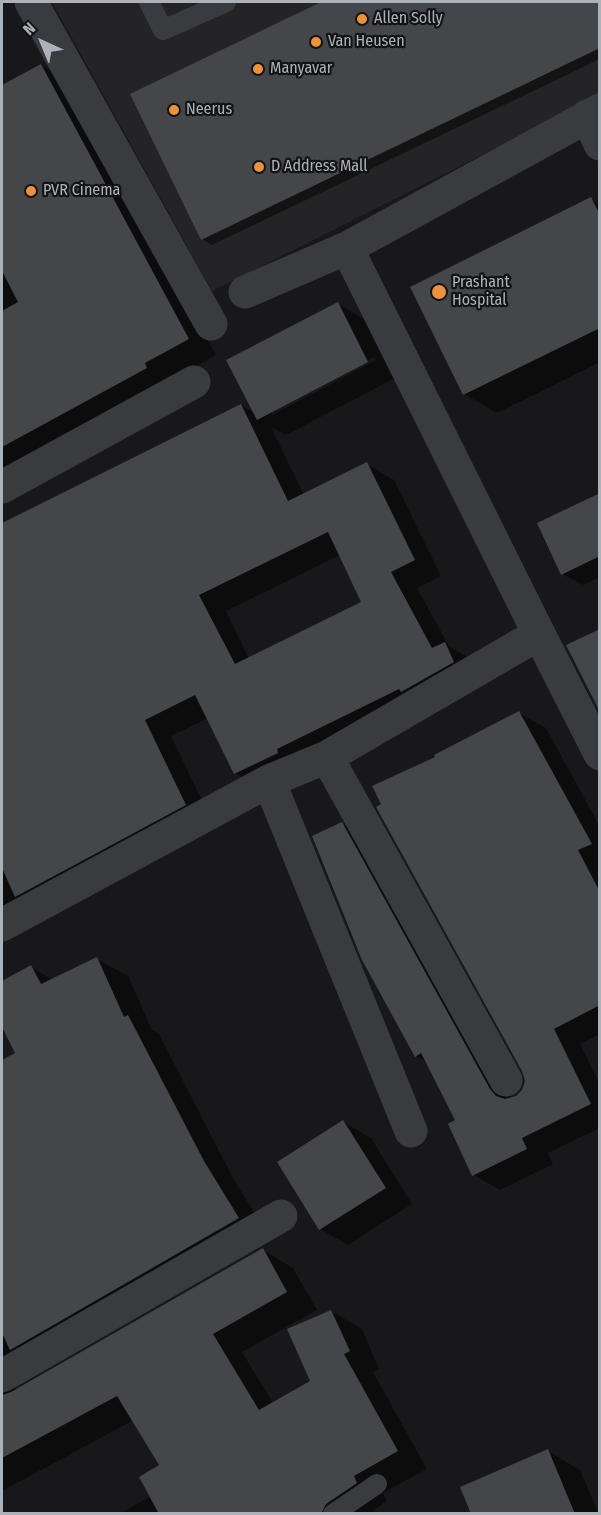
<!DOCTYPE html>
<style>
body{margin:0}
#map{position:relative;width:601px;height:1515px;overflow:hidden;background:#18181a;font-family:"Fira Sans Condensed",sans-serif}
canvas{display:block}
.frame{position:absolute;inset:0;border:3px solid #abb2b9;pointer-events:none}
.north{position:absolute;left:12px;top:12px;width:60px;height:60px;-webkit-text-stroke:4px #131315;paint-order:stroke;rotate:316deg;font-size:16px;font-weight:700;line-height:24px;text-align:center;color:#abb2b9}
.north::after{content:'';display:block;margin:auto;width:21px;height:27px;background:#abb2b9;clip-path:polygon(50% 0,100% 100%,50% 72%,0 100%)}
</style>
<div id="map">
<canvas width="601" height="1515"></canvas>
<div class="frame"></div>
<div class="north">N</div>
</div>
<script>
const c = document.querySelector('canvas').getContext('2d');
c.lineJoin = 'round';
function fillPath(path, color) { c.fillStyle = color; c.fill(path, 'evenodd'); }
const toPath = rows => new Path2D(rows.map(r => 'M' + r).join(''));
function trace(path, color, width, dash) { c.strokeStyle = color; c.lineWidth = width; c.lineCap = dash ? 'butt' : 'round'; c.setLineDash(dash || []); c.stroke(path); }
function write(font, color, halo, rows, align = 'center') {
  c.font = font + ' "Fira Sans Condensed",sans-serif'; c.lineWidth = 4.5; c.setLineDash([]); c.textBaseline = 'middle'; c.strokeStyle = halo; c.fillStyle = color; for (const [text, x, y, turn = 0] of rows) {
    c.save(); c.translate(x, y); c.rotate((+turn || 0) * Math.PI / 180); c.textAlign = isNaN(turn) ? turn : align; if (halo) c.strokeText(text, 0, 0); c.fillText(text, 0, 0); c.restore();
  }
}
const built = toPath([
 [52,2,599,2,599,96,212,291]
]);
const shadow = toPath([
 [324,2,600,2,600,59,212,245,202,239,132,94],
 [41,65,68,81,216,355,2,477,2,87],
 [591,199,600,204,600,362,497,413,464,394],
 [338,304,366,320,395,378,286,435,271,427,304,495,367,464,394,480,441,576,417,588,449,646,473,660,262,789,235,773,208,718,171,736,212,821,2,935,2,524,241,405,256,414],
 [374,357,376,360,272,415,272,411],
 [340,555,363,603,249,659,226,611],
 [600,493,600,577,583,585,562,574,539,524],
 [519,713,546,728,600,827,600,1034,580,1044,600,1085,600,1128,548,1153,553,1164,500,1190,474,1175,457,1121,427,1062,416,1056,342,824,368,839,512,1099,516,1097,523,1091,526,1081,437,757],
 [97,959,128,976,152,1030,159,1034,234,1180,269,1236,16,1385,14,1393,263,1250,293,1268,317,1310,242,1352,273,1403,312,1382,331,1311,362,1329,379,1369,373,1372,427,1469,383,1493,387,1501,374,1510,380,1514,119,1514,151,1496,161,1466,134,1420,2,1491,2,1062,17,1053,2,1024,2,983,31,967,53,980],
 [343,1122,371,1138,412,1204,348,1245,320,1229],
 [548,1451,580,1470,599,1514,473,1514]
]);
const building = toPath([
 [321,2,600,2,600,48,201,240,130,94],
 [41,64,189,339,145,363,147,368,2,447,2,311,18,302,2,271,2,85],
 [591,197,600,215,600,328,463,395,410,287],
 [338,302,368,362,257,420,226,360],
 [241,404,288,501,367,462,415,560,391,572,432,648,445,642,454,662,401,692,399,689,277,749,278,753,234,774,195,695,145,720,186,805,15,897,2,868,2,523],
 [328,532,361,602,235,664,199,595],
 [600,493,600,556,561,575,537,523],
 [600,629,600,712,566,645],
 [519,711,592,844,578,850,600,892,600,1005,554,1029,591,1104,522,1138,527,1149,472,1176,448,1124,455,1120,421,1053,415,1057,362,960,312,836,342,822,490,1089,496,1096,505,1099,516,1096,522,1090,525,1081,522,1071,376,807,381,804,372,786,435,757,434,755],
 [97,957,124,1017,128,1015,204,1161,239,1218,10,1350,2,1333,2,1060,15,1053,2,1027,2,981,31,965,41,984],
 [343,1120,386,1188,319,1230,277,1162],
 [263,1248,287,1292,213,1334,259,1410,310,1381,287,1329,331,1310,350,1351,344,1354,398,1451,354,1476,357,1483,326,1504,321,1514,159,1514,139,1477,159,1465,117,1396,2,1458,2,1395,11,1392],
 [548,1449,575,1514,471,1514,460,1487]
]);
const lane = toPath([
 [149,2,163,30,226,2],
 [333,1514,377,1484]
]);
const street = toPath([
 [31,2,211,324],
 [587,116,600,144],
 [347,248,539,634],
 [245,292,347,248,600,110],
 [2,487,194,382],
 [327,757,506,1080],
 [269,781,411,1131],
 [2,925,269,781,327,757,539,634,600,754],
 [2,1376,281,1216]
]);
const markers = [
 [362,19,6,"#ea9240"],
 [316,42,6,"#ea9240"],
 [258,69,6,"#ea9240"],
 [174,110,6,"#ea9240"],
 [259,167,6,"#ea9240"],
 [31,191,6,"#ea9240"],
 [439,292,8,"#ea9240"]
];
const poiNames = [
 ["Allen Solly",374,19],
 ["Van Heusen",328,42],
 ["Manyavar",270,69],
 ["Neerus",186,110],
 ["D Address Mall",271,167],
 ["PVR Cinema",43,191],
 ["Prashant",452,283],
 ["Hospital",452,301]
];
fillPath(built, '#242427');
fillPath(shadow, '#0007');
fillPath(building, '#45464a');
trace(lane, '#393b3f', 20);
trace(street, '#393b3f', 33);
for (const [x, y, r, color] of markers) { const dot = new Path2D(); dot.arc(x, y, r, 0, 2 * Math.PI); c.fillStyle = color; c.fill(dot); trace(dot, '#131315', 2); }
write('16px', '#abb2b9', '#131315', poiNames, 'left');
</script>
